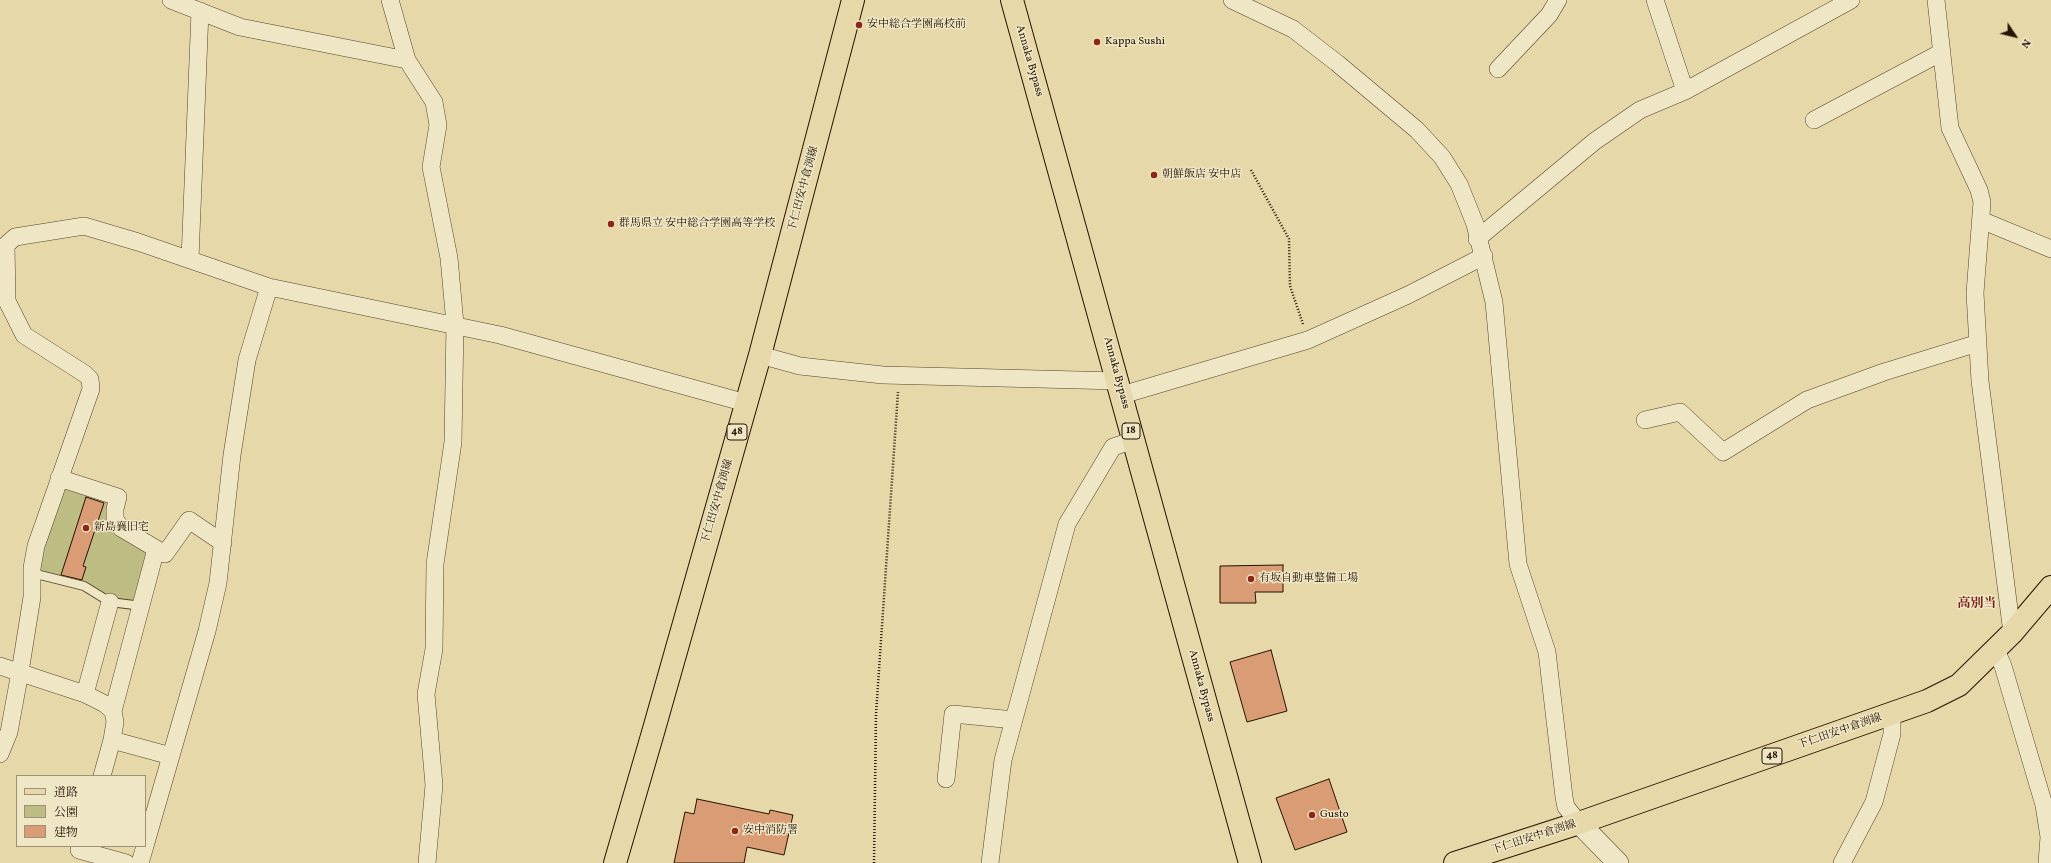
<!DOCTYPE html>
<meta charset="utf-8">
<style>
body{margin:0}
#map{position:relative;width:2051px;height:863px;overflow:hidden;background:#e6d8a8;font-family:Vollkorn,"Noto Serif JP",serif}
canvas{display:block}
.legend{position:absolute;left:16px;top:775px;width:130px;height:72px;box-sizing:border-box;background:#efe6c6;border:1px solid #9e9177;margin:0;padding:5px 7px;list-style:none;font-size:12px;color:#251200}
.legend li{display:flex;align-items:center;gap:8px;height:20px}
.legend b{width:20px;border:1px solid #9e9177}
.north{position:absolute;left:1995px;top:16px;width:40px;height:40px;-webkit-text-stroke:3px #efe6c6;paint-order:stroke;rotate:125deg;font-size:11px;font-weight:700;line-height:16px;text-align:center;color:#251200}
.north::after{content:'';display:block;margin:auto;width:14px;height:18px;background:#251200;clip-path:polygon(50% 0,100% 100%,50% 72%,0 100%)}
</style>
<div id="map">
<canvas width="2051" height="863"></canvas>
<ul class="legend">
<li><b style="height:5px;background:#e6d8a8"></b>道路</li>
<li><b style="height:11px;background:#bdbc83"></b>公園</li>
<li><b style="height:11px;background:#d99c75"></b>建物</li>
</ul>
<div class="north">N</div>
</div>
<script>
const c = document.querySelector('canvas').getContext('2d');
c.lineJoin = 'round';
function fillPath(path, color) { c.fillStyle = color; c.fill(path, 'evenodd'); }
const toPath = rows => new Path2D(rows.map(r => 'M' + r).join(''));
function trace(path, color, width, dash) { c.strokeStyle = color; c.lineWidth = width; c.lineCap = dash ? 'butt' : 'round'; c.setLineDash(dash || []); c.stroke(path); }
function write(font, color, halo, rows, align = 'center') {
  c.font = font + ' Vollkorn,"Noto Serif JP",serif'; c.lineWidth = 3; c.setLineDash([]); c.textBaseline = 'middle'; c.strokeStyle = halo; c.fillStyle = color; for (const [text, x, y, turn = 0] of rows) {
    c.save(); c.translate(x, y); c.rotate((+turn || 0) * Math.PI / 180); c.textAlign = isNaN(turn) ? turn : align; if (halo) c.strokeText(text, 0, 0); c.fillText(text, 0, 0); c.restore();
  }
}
const green = toPath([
 [62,485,110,499,150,552,137,603,107,598,38,572,40,562]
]);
const building = toPath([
 [86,497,104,503,83,566,86,567,82,580,61,575,86,497],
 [1283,565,1283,592,1255,592,1256,603,1220,603,1220,566,1283,565],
 [1271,650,1287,711,1247,722,1230,662,1271,650],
 [1329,779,1347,832,1295,850,1276,798,1329,779],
 [697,799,769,814,770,810,793,815,784,855,747,847,744,863,674,863,685,812,694,814,697,799]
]);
const path = toPath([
 [1251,170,1289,239,1290,286,1303,324],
 [874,863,876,714,898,392]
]);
const service = toPath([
 [32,573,84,586,110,602,142,606]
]);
const minor = toPath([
 [171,0,240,27,407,60],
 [390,0,407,60,434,102,438,125,431,167,449,258,455,324,453,442,435,564,434,649,426,694,434,785,427,863],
 [1232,0,1293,29,1337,63,1417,130,1442,157,1459,184,1475,224,1494,302,1518,564,1547,652,1564,797,1566,807,1579,823],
 [1655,0,1685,91],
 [1936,0,1950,128,1979,190,1982,202,1975,293,1980,381,2012,633],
 [1498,69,1549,15,1558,0],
 [1814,120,1942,52],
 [1981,220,2051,249],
 [1477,239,1595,141,1640,110,1685,91,1851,0],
 [190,259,200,11],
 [760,355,800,366,883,375,1118,381],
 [1122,395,1308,340,1408,295,1484,256],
 [1645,420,1680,412,1723,452,1807,400,1884,372,1978,343],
 [59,478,118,497,115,509,115,519,121,528,165,554,189,520,223,543],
 [1996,650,2003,666,2044,805,2049,837,2047,863],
 [0,666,85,694,105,704,113,711,115,722,112,740,102,776],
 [85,694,110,602],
 [113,711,156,549],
 [112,740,171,756],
 [0,754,9,732,20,672,32,597,32,568,36,546,91,389,90,379,85,374,24,335,7,301,6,245,15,237,84,226,138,242,269,287,500,335,746,403],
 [946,779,953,714,1014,720],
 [80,846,79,850,126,863],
 [145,846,207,631,218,583,232,455,247,360,269,287],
 [140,863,145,846],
 [990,863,1003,760,1067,524,1113,447,1134,440],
 [1842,863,1874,802,1892,734,1892,714]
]);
const tertiary = toPath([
 [1579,823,1618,863]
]);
const primary = toPath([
 [615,863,654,729,760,355,853,0],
 [1455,863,1579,823,1927,701,1959,685,2012,633,2051,587]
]);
const trunk = toPath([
 [1012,0,1250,863]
]);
const markers = [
 [859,25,4,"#8f2418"],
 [1097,42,4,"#8f2418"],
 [1154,175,4,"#8f2418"],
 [611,224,4,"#8f2418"],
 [86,528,4,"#8f2418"],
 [1251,579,4,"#8f2418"],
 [1312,815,4,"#8f2418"],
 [735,831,4,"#8f2418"]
];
const shields = [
 [1131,431,18],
 [737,432,20],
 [1772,756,20]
];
const shieldNames = [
 ["18",1131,431],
 ["48",737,432],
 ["48",1772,756]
];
const poiNames = [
 ["安中総合学園高校前",867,25],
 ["Kappa Sushi",1105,42],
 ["朝鮮飯店 安中店",1162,175],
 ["群馬県立 安中総合学園高等学校",619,224],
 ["新島襄旧宅",94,528],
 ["有坂自動車整備工場",1259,579],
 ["Gusto",1320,815],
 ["安中消防署",743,831]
];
const streetNames = [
 ["Annaka Bypass",1029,61,74],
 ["下仁田安中倉渕線",804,189,-75],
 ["Annaka Bypass",1116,373,75],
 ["下仁田安中倉渕線",718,502,-74],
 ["Annaka Bypass",1201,686,75],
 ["下仁田安中倉渕線",1840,732,-19],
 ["下仁田安中倉渕線",1534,838,-18]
];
const quarterNames = [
 ["高別当",1977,605]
];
fillPath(green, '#bdbc83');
fillPath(building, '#d99c75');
trace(building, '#251200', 1);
trace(service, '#55442a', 10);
trace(minor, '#55442a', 18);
trace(tertiary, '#55442a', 22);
trace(primary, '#251200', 24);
trace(trunk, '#251200', 24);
trace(path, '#251200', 2.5, [1, 2]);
trace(service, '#efe6c6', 8);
trace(minor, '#efe6c6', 17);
trace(tertiary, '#efe6c6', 21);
trace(primary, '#e6d8a8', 22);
trace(trunk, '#e6d8a8', 22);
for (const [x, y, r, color] of markers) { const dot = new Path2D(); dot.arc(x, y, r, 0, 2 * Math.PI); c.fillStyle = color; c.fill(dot); trace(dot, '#efe6c6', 1.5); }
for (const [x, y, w] of shields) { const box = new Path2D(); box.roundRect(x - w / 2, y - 8, w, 16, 3); c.fillStyle = '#efe6c6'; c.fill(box); trace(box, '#251200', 1); }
write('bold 10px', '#251200', null, shieldNames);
write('11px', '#251200', '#efe6c6', poiNames, 'left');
write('11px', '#251200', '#efe6c6', streetNames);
write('bold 13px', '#7a1f14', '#efe6c6', quarterNames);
</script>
